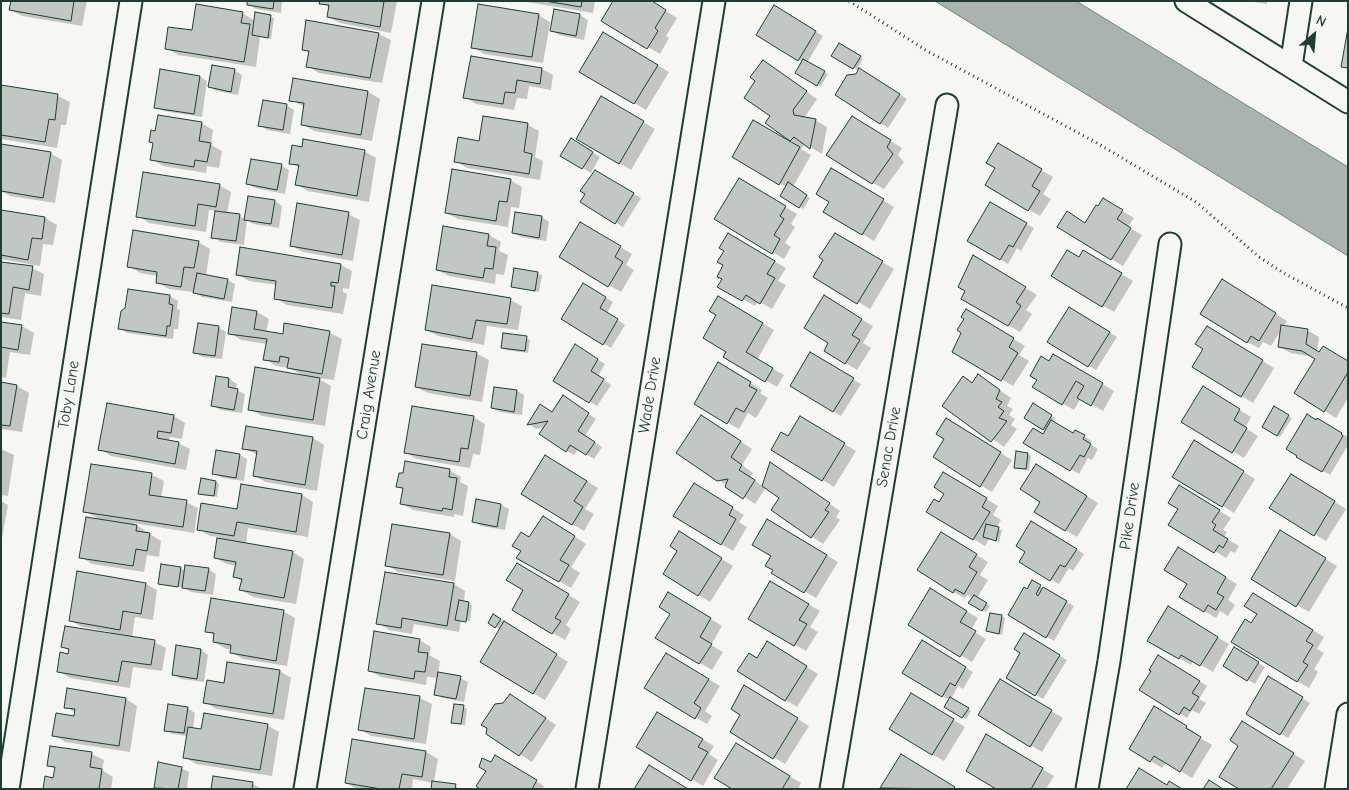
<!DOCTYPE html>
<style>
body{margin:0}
#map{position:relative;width:1349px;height:790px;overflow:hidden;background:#f6f6f2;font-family:"Comic Neue",sans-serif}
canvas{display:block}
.frame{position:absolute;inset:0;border:2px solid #1f3d34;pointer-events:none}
.north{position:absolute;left:1289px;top:10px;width:50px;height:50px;-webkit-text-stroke:4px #f6f6f2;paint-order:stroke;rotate:27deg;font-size:14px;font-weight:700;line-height:20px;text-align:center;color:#1f3d34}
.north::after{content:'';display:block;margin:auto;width:18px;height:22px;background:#1f3d34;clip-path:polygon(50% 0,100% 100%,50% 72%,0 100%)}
</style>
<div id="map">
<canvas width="1349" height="790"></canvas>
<div class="frame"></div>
<div class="north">N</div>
</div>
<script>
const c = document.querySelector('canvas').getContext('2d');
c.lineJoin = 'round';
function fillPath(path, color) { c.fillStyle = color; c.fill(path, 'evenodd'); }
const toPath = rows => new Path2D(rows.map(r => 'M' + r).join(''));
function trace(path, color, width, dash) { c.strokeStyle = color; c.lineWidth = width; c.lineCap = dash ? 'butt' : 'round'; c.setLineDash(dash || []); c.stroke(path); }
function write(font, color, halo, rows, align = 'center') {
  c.font = font + ' "Comic Neue",sans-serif'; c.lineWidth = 5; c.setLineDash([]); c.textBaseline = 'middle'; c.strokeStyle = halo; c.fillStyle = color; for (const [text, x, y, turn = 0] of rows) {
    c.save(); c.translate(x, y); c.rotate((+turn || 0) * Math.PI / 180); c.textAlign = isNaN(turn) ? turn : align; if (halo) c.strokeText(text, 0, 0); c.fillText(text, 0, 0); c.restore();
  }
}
const water = toPath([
 [935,1,1076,1,1348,167,1348,256,935,1]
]);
const shadow = toPath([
 [12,1,87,1,82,26,22,16,10,10],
 [249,1,282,1,281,13,256,9,248,4],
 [321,1,397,1,391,33,340,23,328,17,330,8,321,3],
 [521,1,595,1,593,13],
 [650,1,677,18,666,36,669,38,660,54,603,21],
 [1248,1,1267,1,1267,4],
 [774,7,823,36,807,63,828,74,821,86,797,73,803,62,757,35],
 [555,11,580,15,588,20,584,40,559,35,549,29,543,63,484,54,473,47,538,15,550,22,549,29,551,29],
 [242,13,255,21,257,13,274,18,271,39,260,37,256,67,178,55,166,48,193,32],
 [307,22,379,34,391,40,382,83,319,73,308,66,310,53,303,49],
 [603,33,669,72,646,110,581,71],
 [839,45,863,59,858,68,907,99,888,128,836,95,859,71,833,55],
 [763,61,817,99,804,118,815,120,827,127,822,154,805,144,801,149,811,155,793,187,810,198,803,209,781,195,786,187,733,157,793,142,766,123,771,116,757,81],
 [542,69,553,75,551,90,529,86,527,99,517,98,514,110,476,104,465,97],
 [234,70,242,75,238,95,217,91,209,87],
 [200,77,207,81,202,117,163,111,156,107],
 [294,79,368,92,380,99,372,141,314,131,302,124,305,107,291,100],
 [1,87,58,96,70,102,66,125,61,125,57,148,1,139],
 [602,98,655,129,631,170,577,138],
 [286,105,294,110,290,134,267,130,260,125],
 [852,117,902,148,898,155,904,162,884,189,873,183],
 [201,123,213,130,211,145,222,151,219,168,207,166,206,173,163,166,152,159,154,144,150,142,156,132],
 [528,125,539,131,535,157,543,161,540,180,467,168,456,161,480,142],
 [571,139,600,157,591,173,561,155],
 [1,145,50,153,62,160,55,203,10,196,1,191],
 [998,145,1053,177,1043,194,1051,199,1040,216,986,185,996,168],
 [364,151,376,158,369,202,308,191,297,185,299,168,291,163],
 [282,166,289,170,285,194,255,188,248,184],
 [832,170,894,207,874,241,824,211,830,201],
 [596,171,641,198,623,227,582,201,586,194],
 [510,180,522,187,519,208,511,207,508,227,458,219,446,213],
 [739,180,797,214,791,224,795,227,785,243,791,247,784,259,716,219],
 [219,185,231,192,227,214,240,216,245,219,275,201,282,206,279,228,253,224,247,220,244,245,221,242,213,237,216,211,209,210,206,232,149,223,138,216],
 [1103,199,1134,218,1128,227,1142,235,1123,266,1059,226,1086,224],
 [990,204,1034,228,1021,251,1017,248,1008,264,969,241],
 [1,211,45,218,57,225,53,245,43,244,40,266,1,259],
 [348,214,360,220,353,261,303,252,292,246],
 [542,217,549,222,546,241,521,237,513,233],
 [581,223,632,254,626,265,634,270,621,292,561,257],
 [444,228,489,235,501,242,499,251,508,255,504,275,496,274,495,284,449,276,437,270],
 [835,234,894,269,870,309,815,276,825,259],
 [728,235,786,268,778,281,786,285,772,309,758,301,755,306,719,286,723,279],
 [198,242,210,249,206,276,227,280,235,284,232,302,202,297,193,292,169,289,157,282,158,276,140,273,129,266],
 [1084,252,1133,281,1114,312,1053,276,1080,258],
 [973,257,1037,295,1026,310,1032,314,1020,332,963,299,967,291],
 [1,263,32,268,44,274,41,296,25,293,21,320,1,317],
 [341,265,352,271,349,289,343,288,343,292,347,294,343,314,287,305,275,298,277,285,249,281,237,274],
 [515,269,542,275,539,292,512,287],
 [583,284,613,302,607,313,625,325,611,348,562,319],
 [1234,288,1287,321,1283,327,1307,330,1319,337,1317,352,1348,362,1348,398,1336,418,1296,393,1317,359,1313,357,1291,353,1279,347,1282,329,1271,346,1263,342,1259,348,1247,342],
 [129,290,170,296,178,301,177,309,180,310,178,329,174,329,173,339,127,333,120,328,126,308],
 [824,297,873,326,863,343,871,348,857,370,825,351,830,342],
 [718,298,774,330,757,360,784,375,777,387,724,356,728,351,718,314],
 [510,300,522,306,518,330,487,326,484,345,438,336,426,330],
 [233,308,257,312,269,319,266,332,284,336,285,325,330,333,342,339,334,380,317,378,331,386,325,426,262,416,250,409,304,376,289,368,276,366,265,359,267,344,241,340,230,333],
 [1070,308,1117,337,1096,370,1049,342],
 [966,311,1025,346,1019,355,1029,361,1013,386,954,351,962,332],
 [1,323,22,326,34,333,30,355,10,352,6,378,1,377],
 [219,328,226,332,222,359,202,357,194,352],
 [1219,334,1274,368,1253,403,1193,367,1205,349],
 [526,338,530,340,528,353,506,350,503,348],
 [423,345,477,354,489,360,482,402,428,393,416,387],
 [576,346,605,364,598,376,611,385,597,406,555,380],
 [810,354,861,384,841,416,791,386],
 [1054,355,1114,391,1103,411,1081,398,1074,410,1034,387],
 [719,364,762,390,760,393,768,398,756,418,748,413,739,429,695,404],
 [979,376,1011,398,1007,406,1013,409,1009,415,1015,419,1011,425,1017,429,1004,447,944,405,973,384],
 [217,377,229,379,237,384,236,390,245,394,242,413,220,410,212,405],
 [1,384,17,386,29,393,22,432,1,429],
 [517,391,524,395,522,415,500,412,492,408],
 [1215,395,1251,417,1245,428,1258,436,1244,458,1232,451],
 [571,402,596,419,585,436,602,447,594,459,578,449,574,455,567,451,545,427,536,429,529,424,552,413],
 [1034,404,1055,418,1052,422,1074,435,1083,436,1092,441,1090,444,1098,449,1092,460,1088,458,1079,474,1025,442,1044,436,1047,431,1025,418],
 [1275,408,1292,418,1280,437,1264,427],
 [174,416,185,423,182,439,170,437,169,441,178,443,190,449,186,470,111,456,100,449],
 [473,417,485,424,480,455,473,454,470,468,417,459,405,452],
 [800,417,856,451,834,487,823,480,788,438],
 [1318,420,1348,437,1348,445,1330,475,1298,457],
 [713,423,752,449,742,465,753,473,750,478,763,486,771,463,840,511,836,517,840,520,823,544,772,510,781,498,766,487,755,504,719,480],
 [958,426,1012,460,992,492,980,485],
 [313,438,324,445,317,491,266,482,254,476,258,455,243,448],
 [1,449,14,455,8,496,1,495],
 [1206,449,1255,479,1234,513,1174,476],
 [1028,454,1031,456,1029,471,1015,467],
 [240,455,247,459,244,481,222,478,214,473],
 [557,463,598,488,585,509,594,514,584,531,572,524],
 [92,465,152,475,164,481,161,498,186,502,198,508,194,533,133,523,161,541,159,557,147,555,144,572,92,564,81,557,101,520,84,511],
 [449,470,461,477,460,482,468,486,463,516,454,514,454,517,413,510,401,503,404,490,398,486],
 [1048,472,1098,503,1077,537,1065,530,1042,502],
 [943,473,998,506,993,515,1001,520,996,528,1002,530,999,542,989,539,985,546,928,512,940,504,946,493],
 [216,482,219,484,217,497,200,493],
 [1303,482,1346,509,1326,541,1271,508],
 [1180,487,1231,518,1223,530,1227,532,1224,537,1239,546,1235,553,1231,551,1226,558,1170,524,1179,508],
 [706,491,744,515,739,522,747,527,733,551,721,544],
 [302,495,313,502,308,537,248,528,246,544,293,552,304,559,296,604,253,597,241,590,242,581,234,576,236,566,227,564,215,558,219,537,210,536,198,529,238,511],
 [477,500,501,505,509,509,505,530,481,526,473,521],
 [1,501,8,505,1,544],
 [768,521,838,562,816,598,773,573,775,570],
 [1031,523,1084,554,1073,571,1069,568,1059,584,1020,562,1026,551],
 [555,524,586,544,571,567,580,573,571,588,518,557,530,539],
 [1281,532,1337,566,1309,612,1253,579],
 [450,534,461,541,455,581,398,572,387,565],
 [691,540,733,566,710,602,664,574],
 [952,540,988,562,980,575,988,580,977,598,990,606,986,612,970,603,973,598,967,595,965,598,953,592],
 [1178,549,1237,584,1228,600,1235,605,1228,616,1220,611,1216,618,1181,597,1189,584],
 [517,564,580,602,566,625,571,629,565,640,513,609,525,590],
 [181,568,185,571,208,569,216,574,213,595,191,592,182,587,162,585,159,583],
 [1032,582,1074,606,1054,641,1009,615],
 [770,583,820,611,810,627,818,632,806,651,750,619],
 [146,584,157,590,153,620,135,617,132,638,154,642,166,648,162,671,133,667,130,688,70,678,58,671,69,655,69,651,63,647,110,634,111,632,82,627,70,620],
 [454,584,465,591,464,602,472,605,470,621,461,620,459,632,414,624,412,634,389,630,378,623],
 [930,590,978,618,971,630,986,639,972,662,910,625],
 [680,600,722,626,711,645,723,652,712,670,657,638],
 [1265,601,1324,637,1317,649,1324,653,1314,669,1318,672,1309,688,1297,681,1252,624],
 [1168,608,1229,644,1213,672,1193,660,1191,665,1149,640],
 [283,611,295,618,287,666,243,659,231,652,232,649,226,649,214,642,215,636,207,631],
 [494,615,568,662,545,700,533,693,501,630,489,622],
 [1002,616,1005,618,1002,635,988,631],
 [1024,635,1067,660,1043,699,1007,677,1022,653],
 [419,640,431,647,429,655,440,661,438,674,460,678,468,682,464,702,443,698,435,694,438,678,427,677,426,685,381,677,369,671],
 [922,642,973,672,963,689,958,686,951,699,971,711,966,719,946,706,949,700,904,673],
 [1235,649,1265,667,1255,684,1224,666],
 [201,650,208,655,204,682,181,679,173,674],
 [779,650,818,674,797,707,739,671,758,659],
 [666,654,720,686,705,711,712,716,707,724,646,688],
 [1159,657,1207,686,1199,699,1206,703,1199,714,1192,710,1187,718,1141,690,1153,671],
 [280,671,291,678,284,720,216,709,205,702,225,684],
 [1269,678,1310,703,1288,738,1248,713],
 [1000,681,1063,718,1042,752,980,715],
 [366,689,420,698,432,704,426,744,371,736,360,729],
 [756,693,809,726,785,764,773,757],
 [126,699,137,706,130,752,65,742,54,735,75,717,76,713,66,707],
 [923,701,965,727,944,761,932,754],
 [522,702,556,725,532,762,487,733,504,704],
 [463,707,467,709,465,725,456,724,453,722],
 [187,708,195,713,193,729,202,730,267,725,279,732,272,776,196,764,184,757,187,736,173,734,165,730],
 [658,713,714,746,709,754,718,760,703,786,637,747],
 [1166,715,1198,734,1197,736,1212,745,1192,778,1166,762,1162,768,1130,748],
 [1254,730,1305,761,1287,789,1241,789],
 [987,736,1054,776,1046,789,998,789],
 [353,740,426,752,438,759,434,782,455,786,461,789,432,789,433,783,413,779,412,789,357,789,346,783],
 [736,744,801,783,798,789,734,789],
 [52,747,92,754,104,760,102,770,113,777,111,789,45,789,54,779,55,769,49,765],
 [901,756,956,789,884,789,882,787],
 [496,757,544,786,542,789,482,789,492,763],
 [181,768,189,772,187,789,155,788],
 [214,777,253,784,262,789,212,789]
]);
const building = toPath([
 [11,1,74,1,71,21,9,10,11,1],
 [247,1,274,1,273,9,247,5,247,1],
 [320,1,384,1,380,27,327,17,329,5,319,4,320,1],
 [545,1,582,1,581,7,545,1],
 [613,1,652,1,666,10,655,28,658,31,647,49,601,21,613,1],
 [196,4,243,12,241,23,250,24,244,62,165,49,168,27,192,30,196,4],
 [478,4,539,14,532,57,471,48,478,4],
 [774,5,816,31,798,61,756,35,774,5],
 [554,9,580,14,576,36,550,31,554,9],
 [255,12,271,15,268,38,252,35,255,12],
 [306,20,379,33,370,78,306,67,309,51,302,50,306,20],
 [1348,28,1348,68,1341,67,1348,28],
 [603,32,658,65,634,104,579,72,603,32],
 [839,43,861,56,853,69,831,56,839,43],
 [471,56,542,68,540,84,517,80,515,93,505,92,503,104,463,98,471,56],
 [803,59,825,71,817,86,795,73,803,59],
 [763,60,807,91,793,110,794,115,816,119,810,149,794,137,790,141,765,123,770,116,744,98,755,81,750,77,763,60],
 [212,65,235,69,231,92,208,87,212,65],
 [859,68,900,94,880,124,835,95,847,75,856,74,859,68],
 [160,69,200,76,194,114,154,108,160,69],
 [293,78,368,91,361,135,301,125,304,103,289,101,293,78],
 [1,85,58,94,55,120,49,119,45,142,1,135,1,85],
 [601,96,644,121,619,164,576,139,601,96],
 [263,100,287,104,283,130,258,126,263,100],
 [158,115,202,122,199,141,211,143,207,162,195,160,194,167,150,160,153,143,149,142,151,130,155,131,158,115],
 [483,116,528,123,524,152,532,154,529,174,454,162,458,137,479,141,483,116],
 [852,116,891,140,887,147,893,154,872,184,826,155,852,116],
 [753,120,800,147,779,185,732,157,753,120],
 [571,138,593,152,582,169,560,156,571,138],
 [303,139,365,150,357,196,295,185,299,165,289,164,292,145,302,147,303,139],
 [998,143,1042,169,1032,186,1040,191,1028,211,985,185,995,168,986,163,998,143],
 [1,144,51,152,43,198,1,191,1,144],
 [251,159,282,164,277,190,246,184,251,159],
 [831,168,884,199,862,235,823,212,829,202,816,194,831,168],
 [452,169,511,179,507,202,499,201,496,221,445,213,452,169],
 [595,170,634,193,615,224,580,202,585,194,580,191,595,170],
 [143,172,220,184,216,207,198,204,195,226,136,217,143,172],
 [739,178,786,206,780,216,784,219,774,235,780,239,772,254,714,219,739,178],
 [788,182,807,195,799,208,780,196,788,182],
 [248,196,275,200,271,224,244,220,248,196],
 [1103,198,1123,210,1117,219,1131,228,1111,260,1057,227,1067,211,1085,223,1096,205,1098,206,1103,198],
 [990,202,1027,223,1013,247,1009,245,1000,260,967,241,990,202],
 [297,203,349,212,342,255,290,246,297,203],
 [1,210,45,217,42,239,32,238,28,260,1,255,1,210],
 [215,211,240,214,236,241,211,238,215,211],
 [515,212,542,216,539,238,512,233,515,212],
 [580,222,621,246,615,257,623,262,608,287,559,257,580,222],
 [443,226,489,234,487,246,496,247,493,269,485,268,483,278,436,270,443,226],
 [133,230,199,241,194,268,184,267,181,287,156,283,157,272,127,267,133,230],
 [728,233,775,261,767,274,775,278,760,304,746,295,742,301,717,287,722,279,717,277,723,265,717,262,724,251,719,248,728,233],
 [835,233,883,261,857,304,813,277,823,260,819,257,835,233],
 [240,247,341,264,338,283,331,282,331,286,335,286,332,308,274,299,276,281,236,275,240,247],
 [1067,250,1079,257,1083,250,1122,273,1102,307,1051,276,1067,250],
 [973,255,1026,287,1016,302,1021,306,1008,326,961,299,965,291,958,287,973,255],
 [1,262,33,266,29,290,13,287,9,314,1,313,1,262],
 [514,268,538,272,535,291,511,287,514,268],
 [197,273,228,279,224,299,193,293,197,273],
 [1222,279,1276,313,1259,341,1251,336,1247,343,1200,314,1222,279],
 [583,283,606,297,600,308,618,319,603,345,561,319,583,283],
 [432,285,511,298,507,324,476,320,472,339,425,330,432,285],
 [128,289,170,295,169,304,173,305,170,326,167,326,166,336,118,329,121,311,125,308,128,289],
 [824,295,862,319,852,335,860,340,845,364,824,351,828,343,804,328,824,295],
 [718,296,763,323,746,352,773,368,765,382,723,357,726,352,703,338,716,315,709,311,718,296],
 [232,307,257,311,254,329,283,334,284,323,330,331,322,374,287,368,289,358,280,356,279,362,263,360,267,339,228,334,232,307],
 [1069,307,1110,332,1088,367,1047,342,1069,307],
 [966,309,1014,338,1009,347,1018,353,1001,381,952,352,961,333,957,330,964,319,961,317,966,309],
 [1,322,22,325,18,350,1,347,1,322],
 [198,323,219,326,215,356,193,353,198,323],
 [1281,325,1308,329,1306,344,1319,352,1323,346,1348,361,1348,372,1324,412,1294,393,1315,359,1302,351,1278,347,1281,325],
 [1207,326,1263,360,1241,397,1192,367,1203,349,1195,344,1207,326],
 [503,333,527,336,525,351,501,348,503,333],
 [422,344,477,352,470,396,415,387,422,344],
 [575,344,598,359,591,371,604,379,589,403,553,381,575,344],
 [810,352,854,378,833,412,790,386,810,352],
 [1053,354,1103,383,1091,406,1077,398,1084,386,1076,381,1062,405,1032,387,1037,380,1030,376,1041,356,1049,361,1053,354],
 [718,362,751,382,749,386,757,390,744,412,736,408,727,424,694,404,718,362],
 [255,367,320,378,313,420,248,410,255,367],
 [978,374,1000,390,996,399,1002,402,998,407,1004,411,999,418,1007,421,991,442,942,406,963,376,972,383,978,374],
 [216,376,229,378,228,387,238,389,234,410,211,406,216,376],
 [1,382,17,385,10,426,1,425,1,382],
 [1203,386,1240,409,1234,420,1247,428,1232,453,1181,422,1203,386],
 [494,387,517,390,514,412,491,408,494,387],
 [563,395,589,413,578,431,595,442,586,455,570,445,566,452,539,434,548,421,527,425,540,404,552,412,563,395],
 [107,403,174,415,171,433,158,431,157,438,179,442,175,464,98,450,107,403],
 [1033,403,1052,415,1043,430,1024,418,1033,403],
 [412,406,474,416,468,449,461,448,459,462,404,453,412,406],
 [1274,406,1289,415,1277,436,1262,427,1274,406],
 [1307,414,1316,420,1317,418,1342,433,1341,434,1343,436,1322,472,1296,457,1297,456,1286,449,1307,414],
 [701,415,741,441,731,457,742,465,739,470,755,480,743,499,725,487,728,479,717,481,676,453,701,415],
 [800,416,845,443,822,481,771,450,781,432,788,436,800,416],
 [946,418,1001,452,980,487,933,457,944,439,936,434,946,418],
 [1051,420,1073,433,1075,430,1085,435,1083,439,1091,444,1084,457,1080,455,1070,471,1023,443,1033,428,1043,434,1051,420],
 [246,426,313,437,305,485,253,476,257,451,242,449,246,426],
 [1194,440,1244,471,1222,507,1172,477,1194,440],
 [216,450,240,454,236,478,212,474,216,450],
 [1016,451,1028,453,1026,469,1014,468,1016,451],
 [545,455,587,481,574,501,583,507,572,525,521,494,545,455],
 [405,461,450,469,449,477,457,478,452,510,443,508,442,511,400,504,403,488,396,487,399,473,403,473,405,461],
 [770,462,830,503,825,510,829,512,811,538,771,510,779,498,762,486,770,462],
 [91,464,152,473,149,495,187,500,183,527,83,512,91,464],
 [1036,464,1087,496,1065,531,1034,512,1040,502,1020,489,1036,464],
 [943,472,987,498,982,507,990,512,973,540,926,512,934,499,939,502,944,494,934,487,943,472],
 [1291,474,1335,501,1314,536,1269,508,1291,474],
 [201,478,216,481,214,496,198,494,201,478],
 [694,483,733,507,729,515,736,519,721,545,673,516,694,483],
 [241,484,302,494,296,532,237,522,234,536,197,530,201,503,237,509,241,484],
 [1179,485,1220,510,1212,522,1216,525,1213,530,1228,539,1223,548,1219,545,1214,553,1168,525,1178,509,1168,503,1179,485],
 [476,499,501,504,497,527,472,522,476,499],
 [543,516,575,536,560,560,569,565,559,582,516,558,521,551,512,546,521,532,529,537,543,516],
 [86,517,137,525,136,531,150,533,147,551,136,549,133,566,79,558,86,517],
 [767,519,827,555,804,593,771,573,773,570,765,566,771,556,752,545,767,519],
 [1031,521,1077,549,1065,567,1060,565,1050,581,1019,562,1025,552,1016,546,1031,521],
 [392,524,450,533,443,575,385,566,392,524],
 [986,524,999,527,996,541,983,537,986,524],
 [1280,530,1326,558,1296,607,1251,579,1280,530],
 [679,531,722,558,698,596,663,574,677,551,670,546,679,531],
 [941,532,977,554,969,567,977,572,964,594,955,589,953,593,917,570,941,532],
 [217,538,293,551,284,598,239,590,242,579,233,577,236,562,214,558,217,538],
 [1178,547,1226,577,1217,593,1224,597,1216,610,1208,605,1204,612,1179,597,1187,584,1164,570,1178,547],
 [517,563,569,594,555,618,561,621,552,634,512,610,523,590,506,580,517,563],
 [161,564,181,567,178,587,158,584,161,564],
 [185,565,209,568,205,591,182,588,185,565],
 [77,571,146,583,141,614,123,611,120,630,69,621,77,571],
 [385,572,454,583,447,626,402,618,401,628,376,624,385,572],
 [1032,580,1041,585,1036,594,1038,596,1043,587,1067,601,1046,638,1008,615,1024,587,1027,589,1032,580],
 [770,581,809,604,799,620,807,624,794,646,748,619,770,581],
 [930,588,967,611,960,622,976,631,960,657,908,625,930,588],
 [668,592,711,618,700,637,712,644,699,664,655,638,670,614,659,607,668,592],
 [1253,593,1313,630,1306,641,1313,645,1303,662,1308,665,1297,682,1231,642,1245,619,1251,623,1257,614,1244,606,1253,593],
 [974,595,987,603,982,611,968,603,974,595],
 [211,598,284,610,276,661,230,653,231,645,213,642,214,633,205,632,211,598],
 [459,600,469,602,466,622,455,620,459,600],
 [1168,606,1218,637,1200,666,1181,655,1179,659,1147,641,1168,606],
 [990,613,1002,615,999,634,986,631,990,613],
 [493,614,501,619,495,628,488,623,493,614],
 [504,621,557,654,533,694,480,662,504,621],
 [65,626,155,640,151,665,122,661,118,682,57,672,60,652,68,654,69,649,61,647,65,626],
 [374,631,420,639,418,652,428,653,425,672,415,671,414,679,368,671,374,631],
 [1024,633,1060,655,1035,696,1006,678,1020,653,1014,649,1024,633],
 [922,640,966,667,955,686,950,683,942,697,902,673,922,640],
 [767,641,807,666,785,701,737,671,749,653,757,658,767,641],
 [176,645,201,649,197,679,172,675,176,645],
 [1234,647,1259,662,1247,681,1223,666,1234,647],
 [666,653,709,679,694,703,701,708,695,719,644,688,666,653],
 [1158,655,1200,681,1192,693,1199,697,1190,711,1184,707,1179,715,1139,690,1151,671,1149,670,1158,655],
 [227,662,280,670,273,714,203,703,207,680,224,683,227,662],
 [438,672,461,676,456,699,434,695,438,672],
 [1268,676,1303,697,1280,735,1246,714,1268,676],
 [1000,679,1052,710,1030,747,978,715,1000,679],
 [744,685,798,718,773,759,730,732,740,715,731,709,744,685],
 [67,688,126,698,119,746,52,736,56,713,74,716,75,709,64,708,67,688],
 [365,688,420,696,414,739,358,730,365,688],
 [911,693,954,719,932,755,889,729,911,693],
 [510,694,546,718,519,756,486,734,487,728,481,725,495,704,503,703,510,694],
 [950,697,969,708,962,718,944,707,950,697],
 [168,704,188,707,184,733,164,731,168,704],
 [454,704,464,705,461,724,451,723,454,704],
 [1154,706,1187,726,1186,728,1201,737,1180,772,1154,756,1150,762,1129,749,1154,706],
 [657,712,703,739,698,747,708,752,691,781,636,747,657,712],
 [204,713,268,724,260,770,183,758,188,727,201,729,204,713],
 [1242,721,1294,753,1271,789,1239,789,1219,777,1238,746,1230,740,1242,721],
 [986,734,1043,768,1031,789,996,789,966,771,986,734],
 [352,739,426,751,422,777,402,774,399,789,381,789,345,783,352,739],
 [736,743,790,776,782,789,732,789,714,778,736,743],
 [50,746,92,752,90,767,102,769,99,789,43,789,45,776,53,778,55,767,47,766,50,746],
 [901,754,955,787,953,789,880,788,901,754],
 [495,755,537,780,532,789,480,789,476,786,486,771,479,767,482,758,491,762,495,755],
 [158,762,182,767,178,789,154,788,158,762],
 [649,765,688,789,634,789,649,765],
 [1139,768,1167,785,1169,781,1182,789,1126,789,1139,768],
 [213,776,253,782,252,789,211,789,213,776],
 [1209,780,1223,789,1203,789,1209,780],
 [432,781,456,784,455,789,431,789,432,781]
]);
const path = toPath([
 [849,1,927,51,1097,143,1196,202,1259,257,1282,272,1348,308]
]);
const street = toPath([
 [1186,1,1348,102],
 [1291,66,1301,1],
 [8,789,131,1],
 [305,789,433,1],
 [587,789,714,1],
 [831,789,947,105],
 [1087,789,1109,661,1170,244],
 [1336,789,1348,714]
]);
const streetNames = [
 ["Toby Lane",69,395,-81],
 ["Craig Avenue",369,395,-81],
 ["Wade Drive",650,395,-81],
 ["Senac Drive",889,447,-80],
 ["Pike Drive",1130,516,-82]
];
fillPath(water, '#aab3ae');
trace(water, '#72847d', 1);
fillPath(shadow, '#0003');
fillPath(building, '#c1c8c3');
trace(building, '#1f3d34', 1);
trace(street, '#1f3d34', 25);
trace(path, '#1f3d34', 3, [1, 4]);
trace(street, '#f6f6f2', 21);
write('16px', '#1f3d34', '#f6f6f2', streetNames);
</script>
